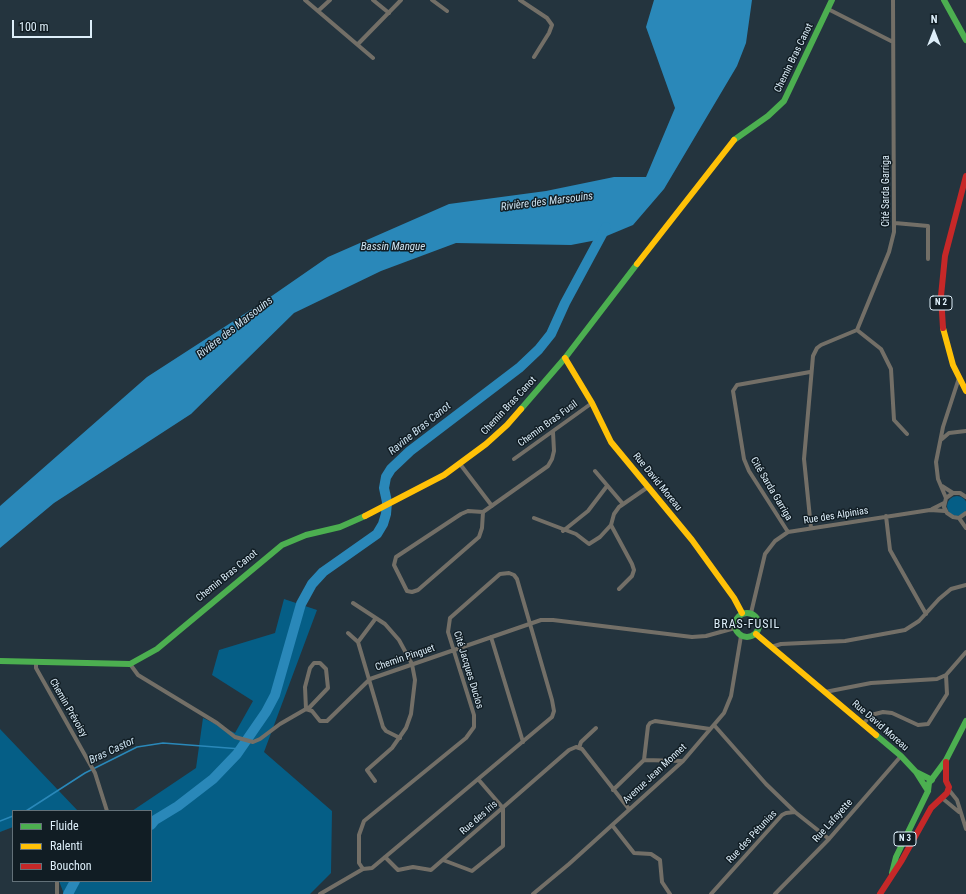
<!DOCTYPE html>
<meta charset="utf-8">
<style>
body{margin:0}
#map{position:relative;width:966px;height:894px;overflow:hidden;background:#24343e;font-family:"Roboto Condensed",sans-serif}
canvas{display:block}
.legend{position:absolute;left:12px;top:810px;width:140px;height:72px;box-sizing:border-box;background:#111d24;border:1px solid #637179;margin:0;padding:5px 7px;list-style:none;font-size:12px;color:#ddeef9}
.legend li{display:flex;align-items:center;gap:8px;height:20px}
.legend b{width:20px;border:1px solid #637179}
.north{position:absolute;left:914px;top:12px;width:40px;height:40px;-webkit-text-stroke:3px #111d24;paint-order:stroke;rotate:0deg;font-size:11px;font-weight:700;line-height:16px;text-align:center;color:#ddeef9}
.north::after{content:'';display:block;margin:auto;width:14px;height:18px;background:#ddeef9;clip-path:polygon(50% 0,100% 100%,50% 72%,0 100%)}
.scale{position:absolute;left:12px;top:20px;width:80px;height:18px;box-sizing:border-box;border:2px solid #ddeef9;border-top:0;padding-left:5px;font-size:12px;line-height:14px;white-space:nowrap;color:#ddeef9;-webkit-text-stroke:3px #111d24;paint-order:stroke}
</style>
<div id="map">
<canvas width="966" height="894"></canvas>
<ul class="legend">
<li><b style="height:5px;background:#4caf50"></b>Fluide</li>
<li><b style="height:5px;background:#ffc107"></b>Ralenti</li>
<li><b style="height:5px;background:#c62828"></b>Bouchon</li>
</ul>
<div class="north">N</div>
<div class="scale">100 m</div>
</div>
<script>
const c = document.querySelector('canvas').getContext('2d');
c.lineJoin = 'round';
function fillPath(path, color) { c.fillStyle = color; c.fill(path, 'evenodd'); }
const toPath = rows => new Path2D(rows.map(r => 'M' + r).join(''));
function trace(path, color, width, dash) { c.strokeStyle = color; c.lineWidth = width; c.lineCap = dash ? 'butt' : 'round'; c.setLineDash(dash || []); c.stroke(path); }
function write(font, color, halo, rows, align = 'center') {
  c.font = font + ' "Roboto Condensed",sans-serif'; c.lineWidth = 3; c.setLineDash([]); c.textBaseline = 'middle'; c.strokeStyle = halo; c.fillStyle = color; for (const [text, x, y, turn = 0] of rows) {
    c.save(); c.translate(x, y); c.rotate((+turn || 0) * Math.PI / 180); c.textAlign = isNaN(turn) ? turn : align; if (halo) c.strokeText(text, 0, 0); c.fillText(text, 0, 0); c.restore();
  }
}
const green = toPath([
 '947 506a10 10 0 1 1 20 0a10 10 0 1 1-20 0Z',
 [284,599,317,610,264,752,332,811,331,873,310,894,64,894,59,881,151,881,151,811,132,811,196,768,203,718,235,733,253,701,212,675,219,650,275,633],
 [0,729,78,811,13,811,13,827,0,832]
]);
const water = toPath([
 [654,0,752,0,746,43,737,66,664,189,633,225,597,240,571,245,456,243,381,271,294,313,191,414,54,503,0,548,0,506,147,377,263,302,328,257,449,204,546,191,614,177,646,177,675,108,646,27]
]);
const stream = toPath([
 [26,811,85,773,137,747,163,743,241,749],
 [0,821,13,816]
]);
const river = toPath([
 [151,825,155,820,178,806,213,779,237,754,266,712,275,695,301,604,312,584,323,572,377,534,383,524,386,514,387,502,384,488,386,477,391,469,410,451,519,368,539,349,551,334,565,303,606,227],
 [68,894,75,881]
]);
const street = toPath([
 [305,0,373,58],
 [373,0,389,13],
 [432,0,447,11],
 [520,0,547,18,552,25,549,33,534,57],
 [828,9,893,42],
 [318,11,330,0],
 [358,44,401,0],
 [895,223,928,226,928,259],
 [857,330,881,349,891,369,894,420,907,434],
 [942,439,949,433,966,431],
 [514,459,592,403],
 [460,464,492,506],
 [595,471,623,504],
 [942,486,953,493],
 [966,497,960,493,953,493,946,498,944,507,947,513,953,517,959,518,966,513],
 [946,498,938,479,936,462,943,427,959,378],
 [932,509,944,503],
 [468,511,483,512,482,528,479,537,418,590,412,592,407,591,394,565,396,557,461,514,468,511],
 [483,512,548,466,552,459,554,451,553,432],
 [886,516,890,550,926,614],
 [534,518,576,534,589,544,600,537,611,525],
 [959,518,966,528],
 [811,528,804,459,813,356,817,348,821,345,857,330,889,252,894,232,893,0],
 [563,531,588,511,607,486],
 [788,532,749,471,744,459,733,391,737,385,810,372],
 [619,589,632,576,634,570,632,564,611,525,614,514,619,507,648,487],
 [353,603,385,624,399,640,412,664,415,680,411,714,406,728,392,748,367,770,375,781],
 [751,613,765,554,775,541,788,532,930,510,945,511],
 [348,633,358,642,383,727,386,731,400,738],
 [491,637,523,742],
 [358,642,376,618],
 [771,647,781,644,845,641,905,630,919,621,939,599,951,589,966,585],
 [36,662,36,668,95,773,107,811],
 [130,664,138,675,217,723,235,737,253,742,260,739,280,724,306,709,312,711,320,721,327,721,370,679,541,620,553,620,692,637,706,636,735,628],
 [825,692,871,683,937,679,946,675,966,652],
 [306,709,305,687,310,668,314,663,320,663,326,669,328,688,308,709],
 [863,724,871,715,883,712,892,713,918,725,928,724,947,694,946,675],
 [714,725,766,784,795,812],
 [579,748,581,742,596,728],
 [644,760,683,761],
 [613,790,644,760,648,726,650,723,655,721,710,729],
 [949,790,957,800,966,829],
 [942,798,959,812],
 [612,825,634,853,651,854,660,860,662,882,670,894],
 [385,857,398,870,413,867,431,870,569,750,576,747,582,749,629,809],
 [443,860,472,871,503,846,503,808,478,779],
 [57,894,57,881],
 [320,894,363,869,372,868,552,717,554,711,552,700,517,579,514,575,509,573,500,574,450,618,448,632,474,715,474,727,466,738,364,821,359,835,359,863,363,869],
 [533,894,569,864,683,761,724,713,731,696,741,636],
 [711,894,782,815,786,813,795,812,829,839],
 [775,894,829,839,901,756]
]);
const fast = toPath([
 [944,0,966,40],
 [734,140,768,116,784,101,832,0],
 [521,409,565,358,637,264],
 '735 625a12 12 0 1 1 24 0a12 12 0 1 1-24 0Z',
 [0,661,130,664,157,649,282,545,306,535,340,527,365,516],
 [876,735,901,756,916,772,928,791],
 [916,772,932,780],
 [892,873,896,857,928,791,929,783,946,760,966,721]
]);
const slow = toPath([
 [637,264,734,140],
 [943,328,953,365,966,391],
 [565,358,592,403,611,442,692,540,734,598,742,613],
 [365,516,444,475,486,444,507,425,521,409],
 [756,634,876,735]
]);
const jam = toPath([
 [943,328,941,296,945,256,966,176],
 [880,894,902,860,931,808,947,793,949,787,946,781,946,762]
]);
const shields = [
 [941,303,22],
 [905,839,22]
];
const shieldNames = [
 ["N 2",941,303],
 ["N 3",905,839]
];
const streetNames = [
 ["Chemin Bras Canot",794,58,-64],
 ["Cité Sarda Garriga",886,191,-90],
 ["Chemin Bras Canot",509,406,-47],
 ["Chemin Bras Fusil",548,424,-36],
 ["Rue David Moreau",657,482,51],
 ["Cité Sarda Garriga",771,489,59],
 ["Rue des Alpinias",836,516,-9],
 ["Chemin Bras Canot",227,576,-39],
 ["Chemin Pinguet",405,658,-19],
 ["Cité Jacques Duclos",468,670,73],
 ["Chemin Prévoisy",68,708,60],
 ["Rue David Moreau",880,726,41],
 ["Avenue Jean Monnet",655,774,-43],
 ["Rue des Iris",479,818,-41],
 ["Rue Lafayette",833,821,-48],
 ["Rue des Pétunias",752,837,-47]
];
const waterNames = [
 ["Rivière des Marsouins",547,202,-7],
 ["Bassin Mangue",393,247],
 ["Rivière des Marsouins",235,328,-38],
 ["Ravine Bras Canot",420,429,-39],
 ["Bras Castor",112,751,-25]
];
const quarterNames = [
 ["BRAS-FUSIL",747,625]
];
fillPath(green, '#055e86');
fillPath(water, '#2a88b9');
trace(stream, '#2a88b9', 1.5);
trace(river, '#2a88b9', 10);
trace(street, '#736f67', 4);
trace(fast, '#4caf50', 6);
trace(slow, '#ffc107', 6);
trace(jam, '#c62828', 6);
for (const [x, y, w] of shields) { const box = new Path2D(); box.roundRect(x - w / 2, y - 7, w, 14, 3); c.fillStyle = '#111d24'; c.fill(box); trace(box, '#ddeef9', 1); }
write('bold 9px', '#ddeef9', null, shieldNames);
write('10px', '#ddeef9', '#111d24', streetNames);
write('italic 11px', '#cde3f1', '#111d24', waterNames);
c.letterSpacing = '1px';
write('12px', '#ddeef9', '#111d24', quarterNames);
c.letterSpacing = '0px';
</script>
